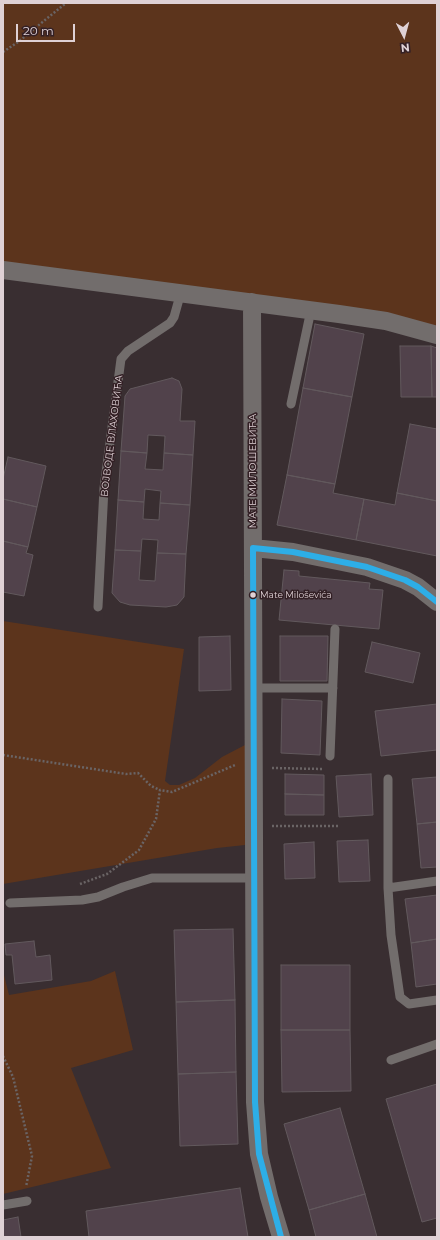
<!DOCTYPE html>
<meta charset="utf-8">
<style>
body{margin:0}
#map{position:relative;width:440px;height:1240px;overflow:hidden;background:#392e31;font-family:Montserrat,sans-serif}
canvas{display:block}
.frame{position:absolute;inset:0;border:4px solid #dfd1d5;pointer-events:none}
.north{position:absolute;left:384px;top:16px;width:40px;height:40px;-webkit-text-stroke:3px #332025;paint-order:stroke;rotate:174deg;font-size:11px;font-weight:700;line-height:16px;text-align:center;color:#dfd1d5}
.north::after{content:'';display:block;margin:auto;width:14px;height:18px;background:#dfd1d5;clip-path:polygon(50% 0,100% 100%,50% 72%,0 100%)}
.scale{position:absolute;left:16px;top:24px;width:59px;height:18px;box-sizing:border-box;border:2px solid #dfd1d5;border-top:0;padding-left:5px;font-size:12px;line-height:14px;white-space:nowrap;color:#dfd1d5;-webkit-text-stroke:3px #332025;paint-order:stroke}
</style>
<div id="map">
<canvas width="440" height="1240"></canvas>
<div class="frame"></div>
<div class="north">N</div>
<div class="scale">20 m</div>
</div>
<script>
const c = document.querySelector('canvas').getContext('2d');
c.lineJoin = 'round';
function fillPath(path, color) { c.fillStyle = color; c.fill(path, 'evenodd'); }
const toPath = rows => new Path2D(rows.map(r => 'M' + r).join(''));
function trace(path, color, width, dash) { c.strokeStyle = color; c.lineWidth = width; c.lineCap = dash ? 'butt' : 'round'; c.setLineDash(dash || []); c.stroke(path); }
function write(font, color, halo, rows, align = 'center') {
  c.font = font + ' Montserrat,sans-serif'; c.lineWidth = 3; c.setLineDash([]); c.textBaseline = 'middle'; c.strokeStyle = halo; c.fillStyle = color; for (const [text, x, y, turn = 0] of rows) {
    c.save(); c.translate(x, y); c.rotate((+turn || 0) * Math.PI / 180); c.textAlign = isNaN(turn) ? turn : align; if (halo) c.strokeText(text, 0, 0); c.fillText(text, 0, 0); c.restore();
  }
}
const green = toPath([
 [3,3,437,3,437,335,3,270],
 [3,621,184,649,165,781,170,785,179,785,195,778,222,757,245,745,245,845,217,848,3,884],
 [3,971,9,995,91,981,115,971,133,1050,71,1068,111,1168,3,1194]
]);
const building = toPath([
 [315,324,364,334,352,397,303,388,315,324],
 [400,346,431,346,432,397,401,397,400,346],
 [431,346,437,348,437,397,432,397,431,346],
 [172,378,179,381,182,389,180,421,195,421,193,455,164,453,165,436,148,435,147,453,121,451,125,396,130,389,172,378],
 [303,388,352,397,335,484,287,475,303,388],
 [410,424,437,429,437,501,397,493,410,424],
 [121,451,147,453,145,469,163,470,164,453,193,455,190,505,160,503,161,491,145,489,144,502,118,500,121,451],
 [8,457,46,466,37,507,3,499,3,479,8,457],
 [287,475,335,484,333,493,364,499,356,540,277,525,287,475],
 [397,493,437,501,437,556,356,540,364,499,395,505,397,493],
 [3,499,37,507,28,547,3,541,3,499],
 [118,500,144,502,143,519,159,520,160,503,190,505,186,554,157,553,158,540,142,539,141,551,115,550,118,500],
 [3,541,28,547,26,553,33,555,24,596,3,592,3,541],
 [115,550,141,551,139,580,155,581,157,553,186,554,184,597,177,605,166,607,130,605,120,602,112,593,115,550],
 [284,570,299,571,299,576,370,583,369,589,383,590,379,629,279,620,284,570],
 [230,636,231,690,199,691,199,637,230,636],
 [280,636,328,636,327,681,280,681,280,636],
 [372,642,420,653,413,683,365,672,372,642],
 [282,699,322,701,320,755,281,753,282,699],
 [437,704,437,750,381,756,375,711,437,704],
 [285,774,324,775,324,795,285,794,285,774],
 [371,774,373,815,339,817,336,776,371,774],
 [437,777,437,822,417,824,412,779,437,777],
 [285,794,324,795,324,815,285,815,285,794],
 [437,822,437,867,421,868,417,824,437,822],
 [368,840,370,881,339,882,337,841,368,840],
 [314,842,315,878,285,879,284,844,314,842],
 [437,895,437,939,411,943,405,899,437,895],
 [233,929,235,1000,176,1002,174,930,233,929],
 [437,939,437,984,416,987,411,943,437,939],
 [34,941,36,957,50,955,52,980,15,984,12,955,6,955,5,944,34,941],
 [281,965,350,965,350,1030,281,1030,281,965],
 [235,1000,236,1072,178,1074,176,1002,235,1000],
 [281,1030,350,1030,351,1091,282,1092,281,1030],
 [236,1072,238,1144,180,1146,178,1074,236,1072],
 [437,1084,437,1218,422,1222,386,1099,437,1084],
 [340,1108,365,1194,309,1210,284,1124,340,1108],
 [240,1188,248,1237,89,1237,86,1211,240,1188],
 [365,1194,377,1237,316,1237,309,1210,365,1194],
 [18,1217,21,1237,3,1237,3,1220,18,1217]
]);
const path = toPath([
 [3,52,18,42,66,3],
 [3,755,126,774,138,773,151,786,160,790],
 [272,768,323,769],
 [272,826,339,826],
 [80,884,107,874,139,850,156,819,160,790,172,792,235,765],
 [3,1056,13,1077,32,1156,26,1187]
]);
const service = toPath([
 [291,404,311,310],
 [98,607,104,488,121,359,128,351,170,323,174,317,181,292],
 [253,688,333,688],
 [330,756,335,629],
 [388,779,388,888,391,935,400,997,409,1004,437,1000],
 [388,888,437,881],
 [10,903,82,900,98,897,123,887,152,878,253,878],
 [391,1060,437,1044],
 [3,1205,27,1201]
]);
const minor = toPath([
 [3,270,339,314,386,321,437,335],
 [252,302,255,1102,259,1154,269,1197,281,1237],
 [253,548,293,552,367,567,405,580,418,587,437,602]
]);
const bus1 = toPath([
 [281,1237,259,1154,255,1102,253,548,293,552,367,567,405,580,418,587,437,602]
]);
const markers = [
 [253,595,3.5,"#dfd1d5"]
];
const busNames = [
 ["Mate Miloševića",260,595]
];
const streetNames = [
 ["ВОЈВОДЕ ВЛАХОВИЋА",112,436,-83],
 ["МАТЕ МИЛОШЕВИЋА",253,471,-90]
];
fillPath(green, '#5c341c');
fillPath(building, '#51424b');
trace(building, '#62595d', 1);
trace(path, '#6a6465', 2.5, [2, 2]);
trace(service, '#726d6c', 9);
trace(minor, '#726d6c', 18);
trace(bus1, '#2daee7', 6);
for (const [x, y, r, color] of markers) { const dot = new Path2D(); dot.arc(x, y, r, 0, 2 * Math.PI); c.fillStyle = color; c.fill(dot); trace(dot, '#332025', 1.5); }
write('9px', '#dfd1d5', '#332025', busNames, 'left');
write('10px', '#dfd1d5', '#332025', streetNames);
</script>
